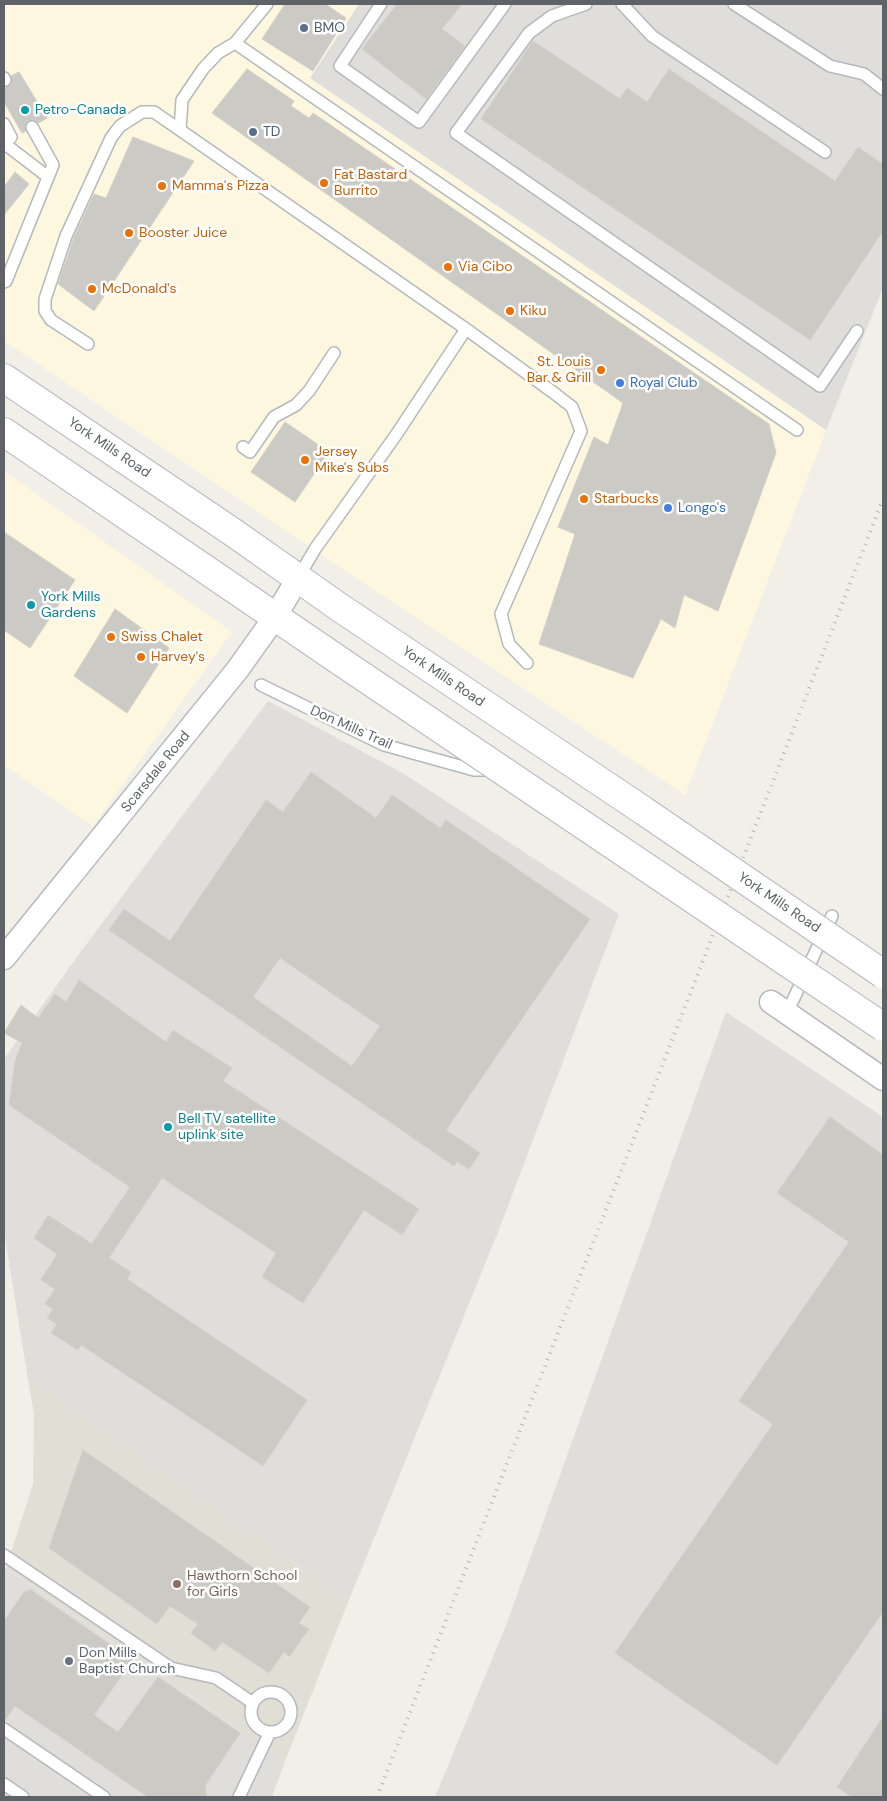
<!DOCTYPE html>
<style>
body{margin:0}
#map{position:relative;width:887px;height:1801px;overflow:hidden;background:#f1efe8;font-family:"DM Sans",sans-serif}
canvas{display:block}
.frame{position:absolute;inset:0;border:5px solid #5f6368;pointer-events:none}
</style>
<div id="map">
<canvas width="887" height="1801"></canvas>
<div class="frame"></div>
</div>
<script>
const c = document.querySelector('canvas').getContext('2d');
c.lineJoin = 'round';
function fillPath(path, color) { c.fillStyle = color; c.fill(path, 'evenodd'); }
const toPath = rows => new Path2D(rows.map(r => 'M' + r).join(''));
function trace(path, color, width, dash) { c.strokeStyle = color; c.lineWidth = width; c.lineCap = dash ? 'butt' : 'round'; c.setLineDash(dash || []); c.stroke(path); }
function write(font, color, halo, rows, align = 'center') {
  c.font = font + ' "DM Sans",sans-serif'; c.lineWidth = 5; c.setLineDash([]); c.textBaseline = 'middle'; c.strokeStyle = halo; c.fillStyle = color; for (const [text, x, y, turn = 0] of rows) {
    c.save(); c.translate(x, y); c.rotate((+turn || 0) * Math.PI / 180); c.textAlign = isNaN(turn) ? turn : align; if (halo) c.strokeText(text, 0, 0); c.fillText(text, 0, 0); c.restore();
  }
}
const commercial = toPath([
 [4,4,359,4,310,78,826,430,685,795,344,570,4,341],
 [4,471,232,632,93,826,4,765]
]);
const industrial = toPath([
 [359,4,883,4,883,288,826,430,310,78],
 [268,701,406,775,619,914,498,1232,349,1600,28,1379,4,1232,4,1059,79,954],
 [726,1012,883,1117,883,1797,435,1797,507,1623],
 [4,1567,285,1761,272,1797,4,1797]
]);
const education = toPath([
 [28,1379,349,1600,285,1761,6,1568,33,1484,34,1414]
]);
const building = toPath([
 [285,4,325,4,346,18,313,71,262,39,285,4],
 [397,4,462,4,442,29,465,46,426,99,362,49,397,4],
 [533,41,620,99,627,88,647,102,669,69,835,181,858,147,883,164,883,231,810,340,481,119,533,41],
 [247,69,294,101,291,106,309,118,313,113,769,424,776,453,718,611,684,595,675,628,661,619,633,678,539,644,575,534,558,527,594,437,608,445,623,403,212,113,247,69],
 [19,72,47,118,39,123,33,120,28,121,25,126,26,131,22,133,4,102,4,87,11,84,11,76,19,72],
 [133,137,194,161,94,311,58,284,74,237,94,194,106,198,133,137],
 [15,172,29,184,4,215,4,187,15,172],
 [285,422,329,452,295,502,251,472,285,422],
 [4,532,75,580,30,648,4,630,4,532],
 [115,609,169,648,127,713,74,676,115,609],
 [311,772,376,818,392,795,440,828,446,820,590,919,446,1130,480,1153,469,1169,457,1162,454,1166,109,930,124,909,170,941,266,800,283,812,311,772],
 [280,958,380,1026,352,1066,253,997,280,958],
 [79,980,166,1042,173,1030,232,1068,223,1081,419,1209,402,1235,364,1210,303,1303,262,1277,276,1253,162,1178,109,1258,131,1272,127,1279,307,1400,263,1466,81,1345,78,1350,51,1333,57,1324,47,1318,53,1309,45,1304,55,1289,41,1280,57,1254,34,1238,48,1215,92,1244,130,1187,9,1105,15,1061,22,1043,4,1033,21,1005,38,1018,55,994,66,1002,79,980],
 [830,1117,883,1155,883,1612,777,1765,615,1653,773,1424,739,1401,849,1242,777,1193,830,1117],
 [83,1450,310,1607,299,1623,309,1629,289,1657,284,1652,269,1673,222,1642,215,1651,191,1633,198,1624,170,1606,157,1624,49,1548,83,1450],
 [31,1590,133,1660,94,1715,118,1732,158,1677,240,1733,205,1786,207,1797,148,1797,15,1706,4,1722,4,1621,24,1592,31,1590],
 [883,1717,883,1797,852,1797,837,1787,883,1717]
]);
const lane = toPath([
 [267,4,235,43,218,53,203,69,182,100,180,130,466,329,554,393,572,407,581,431,501,614,509,644,527,663],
 [381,4,340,66,419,122,505,4],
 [586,4,552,16,529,33,456,133,820,386,857,331],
 [622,4,652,36,825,152],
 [734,4,830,66,864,74,883,89],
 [235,43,797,430],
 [4,78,5,80],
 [4,124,11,137,4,146],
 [5,144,48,177],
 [4,282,6,281,53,165,32,127],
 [88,344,51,320,45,311,45,299,66,236,111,138,120,126,142,112,154,112,180,130],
 [243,447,250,452,274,417,296,405,309,391,334,353],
 [298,578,315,549,396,435,466,329],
 [261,685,384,745,474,770,492,770],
 [787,1013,832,916],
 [4,1555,171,1668,216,1678,253,1703],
 '251 1712a20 20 0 1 1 40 0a20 20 0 1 1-40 0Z',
 [4,1729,104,1797],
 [4,1784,23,1797],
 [239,1797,270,1732]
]);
const street = toPath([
 [4,958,238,669,275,617,298,578],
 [771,1002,883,1079]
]);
const secondary = toPath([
 [4,378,234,533,339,607,644,811],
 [4,432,343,663]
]);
const rail = toPath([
 [377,1797,883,499]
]);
const secondaryBridge = toPath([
 [343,663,883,1027],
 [644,811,883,974]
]);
const markers = [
 [304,28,5,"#5c6f8a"],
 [25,110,5,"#0f9aa8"],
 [253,132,5,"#5c6f8a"],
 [324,183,5,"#e8710a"],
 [162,186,5,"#e8710a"],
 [129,233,5,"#e8710a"],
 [448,267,5,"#e8710a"],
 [92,289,5,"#e8710a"],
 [510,311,5,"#e8710a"],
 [601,370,5,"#e8710a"],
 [620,383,5,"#3f7fe0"],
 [305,460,5,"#e8710a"],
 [584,499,5,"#e8710a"],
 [668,508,5,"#3f7fe0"],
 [31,605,5,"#0f9aa8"],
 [111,637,5,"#e8710a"],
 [141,657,5,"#e8710a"],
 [168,1127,5,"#0f9aa8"],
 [177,1584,5,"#8d6e63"],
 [69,1661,5,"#6b7280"]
];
const serviceNames = [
 ["BMO",314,28],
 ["TD",263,132]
];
const cultureNames = [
 ["Petro-Canada",35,110],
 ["York Mills",41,597],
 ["Gardens",41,613],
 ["Bell TV satellite",178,1119],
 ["uplink site",178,1135]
];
const foodNames = [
 ["Fat Bastard",334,175],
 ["Burrito",334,191],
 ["Mamma's Pizza",172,186],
 ["Booster Juice",139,233],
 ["Via Cibo",458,267],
 ["McDonald's",102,289],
 ["Kiku",520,311],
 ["St. Louis",591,362,"right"],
 ["Bar & Grill",591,378,"right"],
 ["Jersey",315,452],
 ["Mike's Subs",315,468],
 ["Starbucks",594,499],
 ["Swiss Chalet",121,637],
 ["Harvey's",151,657]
];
const shopNames = [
 ["Royal Club",630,383],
 ["Longo's",678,508]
];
const streetNames = [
 ["York Mills Road",109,448,34],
 ["York Mills Road",443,677,34],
 ["Don Mills Trail",351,728,24],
 ["Scarsdale Road",156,772,-51],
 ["York Mills Road",779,903,34]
];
const educationNames = [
 ["Hawthorn School",187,1576],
 ["for Girls",187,1592]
];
const worshipNames = [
 ["Don Mills",79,1653],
 ["Baptist Church",79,1669]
];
fillPath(commercial, '#fef7e0');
fillPath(industrial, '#e0deda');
fillPath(education, '#e1ded6');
fillPath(building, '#cccac5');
trace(building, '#d6d1c6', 1);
trace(lane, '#b5b8bc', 14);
trace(street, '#b5b8bc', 25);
trace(secondary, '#b6babf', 30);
trace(lane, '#fff', 11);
trace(street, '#fff', 22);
trace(secondary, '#fff', 28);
trace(rail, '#b6b7b8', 4, [1, 6]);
trace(secondaryBridge, '#b6babf', 30, []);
trace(secondaryBridge, '#fff', 28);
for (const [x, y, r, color] of markers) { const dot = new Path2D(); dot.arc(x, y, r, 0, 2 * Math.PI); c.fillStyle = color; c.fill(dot); trace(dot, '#fff', 2); }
write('14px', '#4e5e75', '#fff', serviceNames, 'left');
write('14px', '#0d838f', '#fff', cultureNames, 'left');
write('14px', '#c56008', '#fff', foodNames, 'left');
write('14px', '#366cbe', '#fff', shopNames, 'left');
write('14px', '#5f6368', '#fff', streetNames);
write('14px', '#785e54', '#fff', educationNames, 'left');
write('14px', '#5b616d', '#fff', worshipNames, 'left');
</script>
